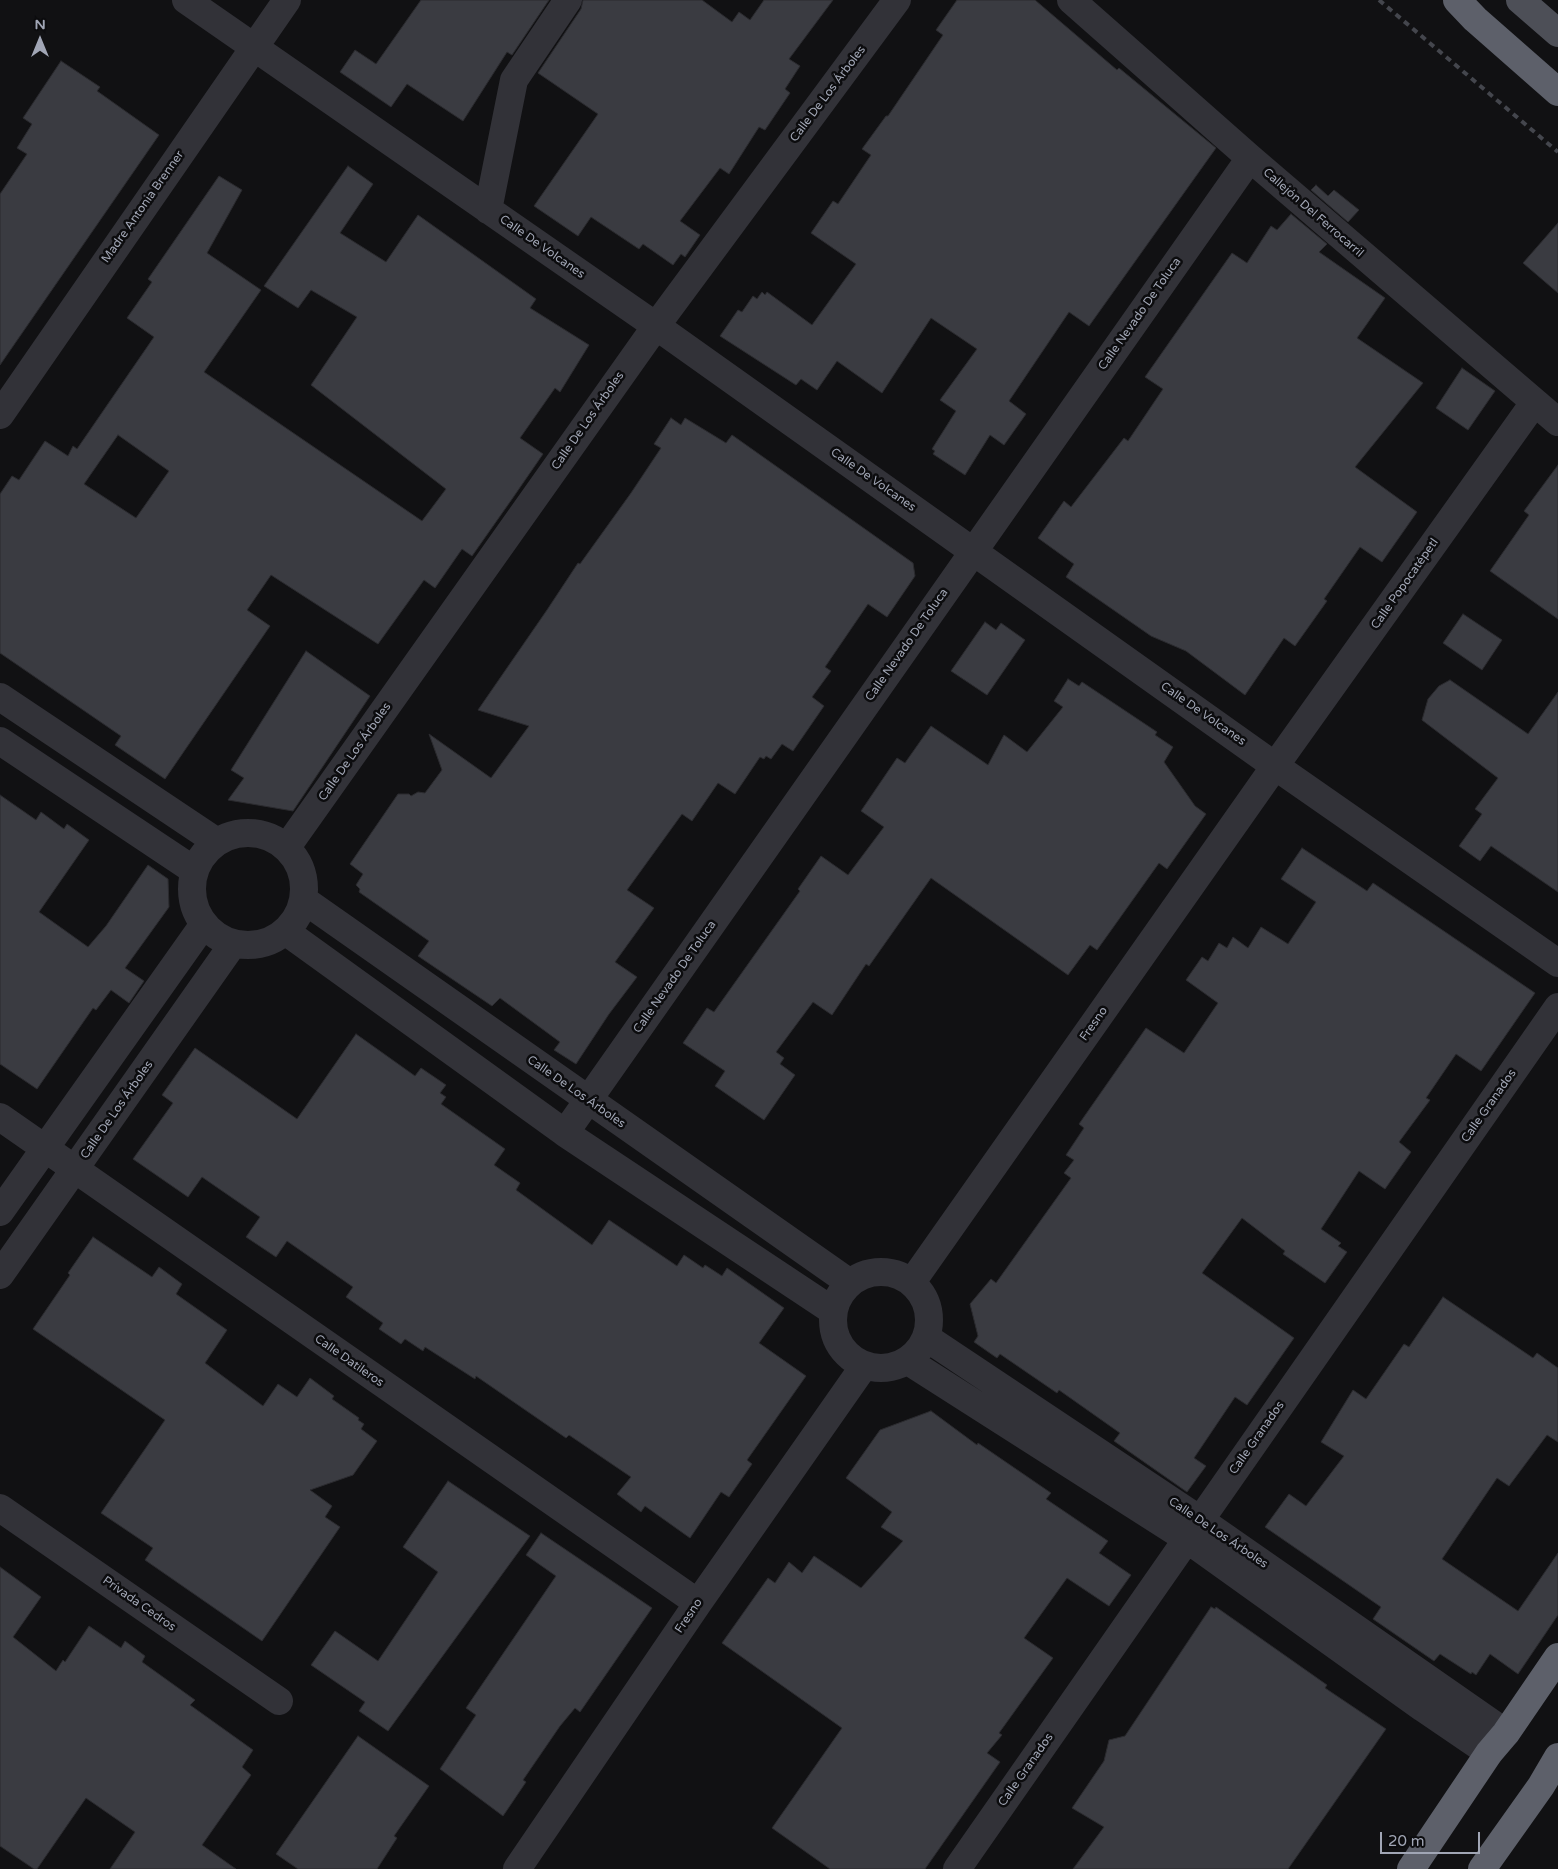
<!DOCTYPE html>
<meta charset="utf-8">
<style>
body{margin:0}
#map{position:relative;width:1558px;height:1869px;overflow:hidden;background:#111113;font-family:"Varela Round",sans-serif}
canvas{display:block}
.north{position:absolute;left:15px;top:15px;width:50px;height:50px;-webkit-text-stroke:4px #0c0c0e;paint-order:stroke;rotate:0deg;font-size:14px;font-weight:700;line-height:20px;text-align:center;color:#a1a6b5}
.north::after{content:'';display:block;margin:auto;width:18px;height:22px;background:#a1a6b5;clip-path:polygon(50% 0,100% 100%,50% 72%,0 100%)}
.scale{position:absolute;left:1380px;top:1832px;width:100px;height:22px;box-sizing:border-box;border:2px solid #a1a6b5;border-top:0;padding-left:6px;font-size:15px;line-height:18px;white-space:nowrap;color:#a1a6b5;-webkit-text-stroke:4px #0c0c0e;paint-order:stroke}
</style>
<div id="map">
<canvas width="1558" height="1869"></canvas>
<div class="north">N</div>
<div class="scale">20 m</div>
</div>
<script>
const c = document.querySelector('canvas').getContext('2d');
c.lineJoin = 'round';
function fillPath(path, color) { c.fillStyle = color; c.fill(path, 'evenodd'); }
const toPath = rows => new Path2D(rows.map(r => 'M' + r).join(''));
function trace(path, color, width, dash) { c.strokeStyle = color; c.lineWidth = width; c.lineCap = dash ? 'butt' : 'round'; c.setLineDash(dash || []); c.stroke(path); }
function write(font, color, halo, rows, align = 'center') {
  c.font = font + ' "Varela Round",sans-serif'; c.lineWidth = 5; c.setLineDash([]); c.textBaseline = 'middle'; c.strokeStyle = halo; c.fillStyle = color; for (const [text, x, y, turn = 0] of rows) {
    c.save(); c.translate(x, y); c.rotate((+turn || 0) * Math.PI / 180); c.textAlign = isNaN(turn) ? turn : align; if (halo) c.strokeText(text, 0, 0); c.fillText(text, 0, 0); c.restore();
  }
}
const building = toPath([
 [421,0,549,0,512,55,507,52,463,121,407,84,391,107,340,72,355,50,376,64,421,0],
 [583,0,702,0,732,22,739,12,750,20,764,0,833,0,789,59,800,66,785,89,790,93,765,130,759,127,729,174,720,168,680,221,700,235,685,257,681,254,673,265,643,244,639,249,591,217,578,236,534,206,598,114,538,73,581,9,583,0],
 [957,0,1035,0,1117,70,1119,68,1216,148,1089,326,1069,312,1009,401,1026,414,1004,445,990,435,965,475,933,454,935,451,932,449,956,411,940,400,977,349,931,318,882,393,837,361,817,390,801,379,796,385,720,336,738,310,742,312,753,296,757,299,762,292,765,295,767,292,812,325,856,264,811,233,833,201,838,204,871,155,862,149,886,116,888,116,943,35,936,30,957,0],
 [61,61,100,87,97,91,159,135,0,365,0,194,27,154,17,148,32,124,23,118,61,61],
 [348,166,373,184,340,233,386,262,418,215,536,299,530,308,589,345,560,392,555,388,520,438,543,454,512,499,472,556,462,549,435,588,424,580,378,644,271,575,247,610,270,626,165,779,115,745,121,736,0,653,0,494,12,476,19,480,45,441,68,456,73,446,77,449,154,337,127,318,152,282,148,279,219,176,242,190,207,253,261,290,204,372,422,521,446,489,311,385,357,317,311,290,298,308,264,286,348,166],
 [118,435,169,471,136,518,84,484,118,435],
 [1316,185,1328,196,1334,190,1359,210,1348,222,1311,190,1316,185],
 [1291,214,1327,244,1319,252,1385,298,1357,338,1423,383,1355,467,1417,512,1382,562,1360,547,1324,599,1327,601,1295,646,1284,638,1245,695,1186,651,1151,636,1066,577,1074,564,1038,538,1064,501,1071,507,1124,438,1128,441,1163,389,1145,377,1232,253,1247,263,1271,226,1277,230,1291,214],
 [1558,223,1558,293,1523,263,1558,223],
 [1462,368,1495,391,1468,430,1436,408,1462,368],
 [671,418,681,425,685,418,726,443,732,435,913,563,915,576,887,617,868,604,825,667,831,671,812,697,824,706,793,751,782,744,771,759,766,756,764,759,760,757,735,794,718,783,692,821,682,814,627,890,654,908,615,962,637,977,609,1014,576,1064,554,1050,560,1042,500,998,492,1006,418,956,429,941,359,892,360,889,356,885,363,874,350,864,398,794,409,794,411,796,418,792,425,793,442,770,429,734,491,778,529,726,478,710,547,610,578,563,580,564,631,493,661,448,654,444,671,418],
 [1558,465,1558,619,1490,571,1529,515,1524,511,1558,465],
 [1463,614,1502,640,1482,670,1443,643,1463,614],
 [985,622,996,630,1001,623,1025,640,987,695,951,671,985,622],
 [306,651,370,696,293,811,228,800,244,778,231,770,306,651],
 [1068,679,1079,686,1082,682,1157,732,1155,735,1173,747,1164,762,1195,806,1206,814,1167,869,1159,863,1097,950,1090,945,1068,975,931,878,869,966,866,964,832,1015,813,1002,776,1052,784,1058,780,1064,795,1075,764,1120,715,1086,725,1071,683,1043,707,1008,714,1012,800,891,798,889,821,856,848,875,884,827,861,811,897,758,905,763,931,726,988,765,1004,735,1027,752,1063,707,1054,701,1068,679],
 [1450,680,1528,734,1558,692,1558,892,1491,846,1480,861,1459,846,1482,814,1475,809,1498,778,1422,720,1428,699,1439,686,1450,680],
 [0,795,36,820,41,812,64,829,67,824,89,840,39,912,88,947,106,926,148,865,168,879,169,907,125,968,144,981,129,1003,111,990,96,1010,93,1008,37,1089,0,1064,0,795],
 [1302,848,1367,891,1373,883,1535,993,1481,1071,1456,1054,1426,1098,1430,1100,1399,1142,1411,1152,1385,1189,1359,1171,1321,1229,1341,1243,1338,1246,1347,1252,1325,1283,1283,1254,1285,1251,1242,1218,1202,1273,1294,1338,1247,1405,1235,1397,1194,1458,1206,1466,1187,1492,1114,1441,1120,1433,1059,1390,1057,1393,1000,1354,997,1358,974,1342,978,1336,970,1304,991,1279,996,1283,1071,1178,1064,1173,1074,1160,1066,1155,1084,1128,1079,1124,1146,1028,1184,1053,1218,1003,1186,980,1202,957,1208,961,1219,943,1227,948,1233,937,1248,948,1261,927,1288,944,1316,902,1281,879,1302,848],
 [356,1034,415,1076,421,1068,446,1085,440,1093,446,1097,441,1104,505,1149,494,1165,520,1183,516,1190,592,1245,609,1220,677,1266,684,1255,703,1268,705,1265,722,1276,727,1268,784,1308,759,1343,806,1376,747,1460,752,1464,729,1497,721,1492,690,1538,645,1506,641,1512,617,1494,631,1477,569,1435,566,1438,476,1376,475,1379,425,1347,423,1351,405,1339,401,1344,379,1329,383,1323,346,1297,353,1287,287,1241,276,1257,246,1237,260,1217,202,1177,188,1197,133,1159,173,1103,162,1095,195,1048,297,1119,356,1034],
 [93,1237,152,1277,159,1267,182,1284,176,1294,227,1330,205,1363,263,1406,278,1384,297,1397,310,1378,334,1396,332,1399,359,1418,358,1420,364,1424,361,1429,377,1441,353,1475,310,1490,332,1506,325,1517,340,1527,262,1641,145,1560,153,1548,101,1513,165,1420,33,1329,70,1275,68,1273,93,1237],
 [1443,1297,1533,1358,1537,1353,1558,1368,1558,1442,1547,1435,1509,1486,1497,1478,1442,1559,1518,1611,1558,1553,1558,1615,1518,1674,1490,1654,1476,1675,1472,1672,1471,1674,1440,1654,1434,1661,1373,1619,1381,1607,1265,1527,1289,1494,1306,1506,1344,1456,1321,1442,1353,1390,1366,1399,1404,1344,1409,1347,1443,1297],
 [931,1411,977,1445,978,1443,1051,1493,1046,1499,1108,1541,1099,1553,1131,1575,1109,1606,1067,1578,1024,1638,1053,1658,999,1733,1002,1735,987,1753,1000,1762,925,1869,830,1869,772,1828,842,1728,722,1643,768,1578,775,1583,789,1562,802,1573,814,1556,861,1588,903,1541,881,1527,892,1512,846,1478,880,1430,931,1411],
 [448,1481,530,1536,388,1731,359,1711,365,1702,311,1665,335,1631,378,1661,438,1572,403,1547,448,1481],
 [541,1533,652,1608,580,1712,575,1708,560,1726,523,1780,526,1782,503,1816,440,1769,476,1715,466,1708,556,1576,526,1555,541,1533],
 [0,1567,41,1597,13,1637,56,1671,63,1660,65,1662,89,1626,121,1648,125,1641,145,1656,142,1662,195,1700,190,1705,253,1750,242,1767,251,1775,202,1845,236,1869,110,1869,135,1832,86,1798,37,1869,34,1869,0,1846,0,1567],
 [1211,1607,1215,1609,1216,1607,1327,1685,1325,1688,1386,1729,1288,1869,1073,1869,1104,1827,1072,1808,1104,1761,1109,1740,1125,1736,1211,1607],
 [358,1736,429,1786,394,1836,397,1838,377,1869,298,1869,276,1854,358,1736]
]);
const minor = toPath([
 [186,0,656,326,1275,766,1558,963],
 [1071,0,1250,158,1558,422],
 [488,210,514,80,568,0],
 [0,415,287,0],
 [0,697,217,842],
 [0,741,195,871],
 '192 889a56 56 0 1 1 112 0a56 56 0 1 1-112 0Z',
 [287,847,656,326,897,0],
 [304,900,850,1283],
 [285,931,565,1133,833,1311],
 [0,1117,698,1603],
 [565,1133,1250,158],
 [0,1212,204,924],
 '833 1320a48 48 0 1 1 96 0a48 48 0 1 1-96 0Z',
 [0,1275,233,944],
 [912,1282,1275,766,1534,403],
 [927,1338,1200,1520,1506,1733],
 [908,1361,1187,1539,1423,1708,1489,1753],
 [0,1508,279,1701],
 [517,1869,698,1603,864,1366],
 [957,1869,1558,1007]
]);
const major = toPath([
 [1520,0,1558,33]
]);
const highway = toPath([
 [1457,0,1475,19,1558,92],
 [1411,1869,1489,1753,1506,1733,1558,1657],
 [1482,1869,1541,1786,1558,1757]
]);
const rail = toPath([
 [1379,0,1558,152]
]);
const streetNames = [
 ["Calle De Los Árboles",828,94,-53],
 ["Madre Antonia Brenner",143,207,-55],
 ["Callejón Del Ferrocarril",1313,213,41],
 ["Calle De Volcanes",542,247,35],
 ["Calle Nevado De Toluca",1140,314,-55],
 ["Calle De Los Árboles",588,421,-55],
 ["Calle De Volcanes",873,480,35],
 ["Calle Popocatépetl",1405,584,-55],
 ["Calle Nevado De Toluca",907,645,-55],
 ["Calle De Volcanes",1203,714,35],
 ["Calle De Los Árboles",355,752,-55],
 ["Calle Nevado De Toluca",675,977,-55],
 ["Fresno",1094,1024,-55],
 ["Calle De Los Árboles",576,1092,35],
 ["Calle Granados",1489,1106,-55],
 ["Calle De Los Árboles",117,1110,-55],
 ["Calle Datileros",349,1361,35],
 ["Calle Granados",1257,1438,-55],
 ["Calle De Los Árboles",1218,1533,34],
 ["Privada Cedros",139,1604,35],
 ["Fresno",689,1616,-56],
 ["Calle Granados",1026,1770,-55]
];
fillPath(building, '#3a3b41');
trace(building, '#2b2b2f', 1);
trace(minor, '#323238', 28);
trace(major, '#4d4f57', 28);
trace(highway, '#5d606a', 28);
trace(rail, '#44464d', 4, [6, 5]);
write('12px', '#a1a6b5', '#0c0c0e', streetNames);
</script>
